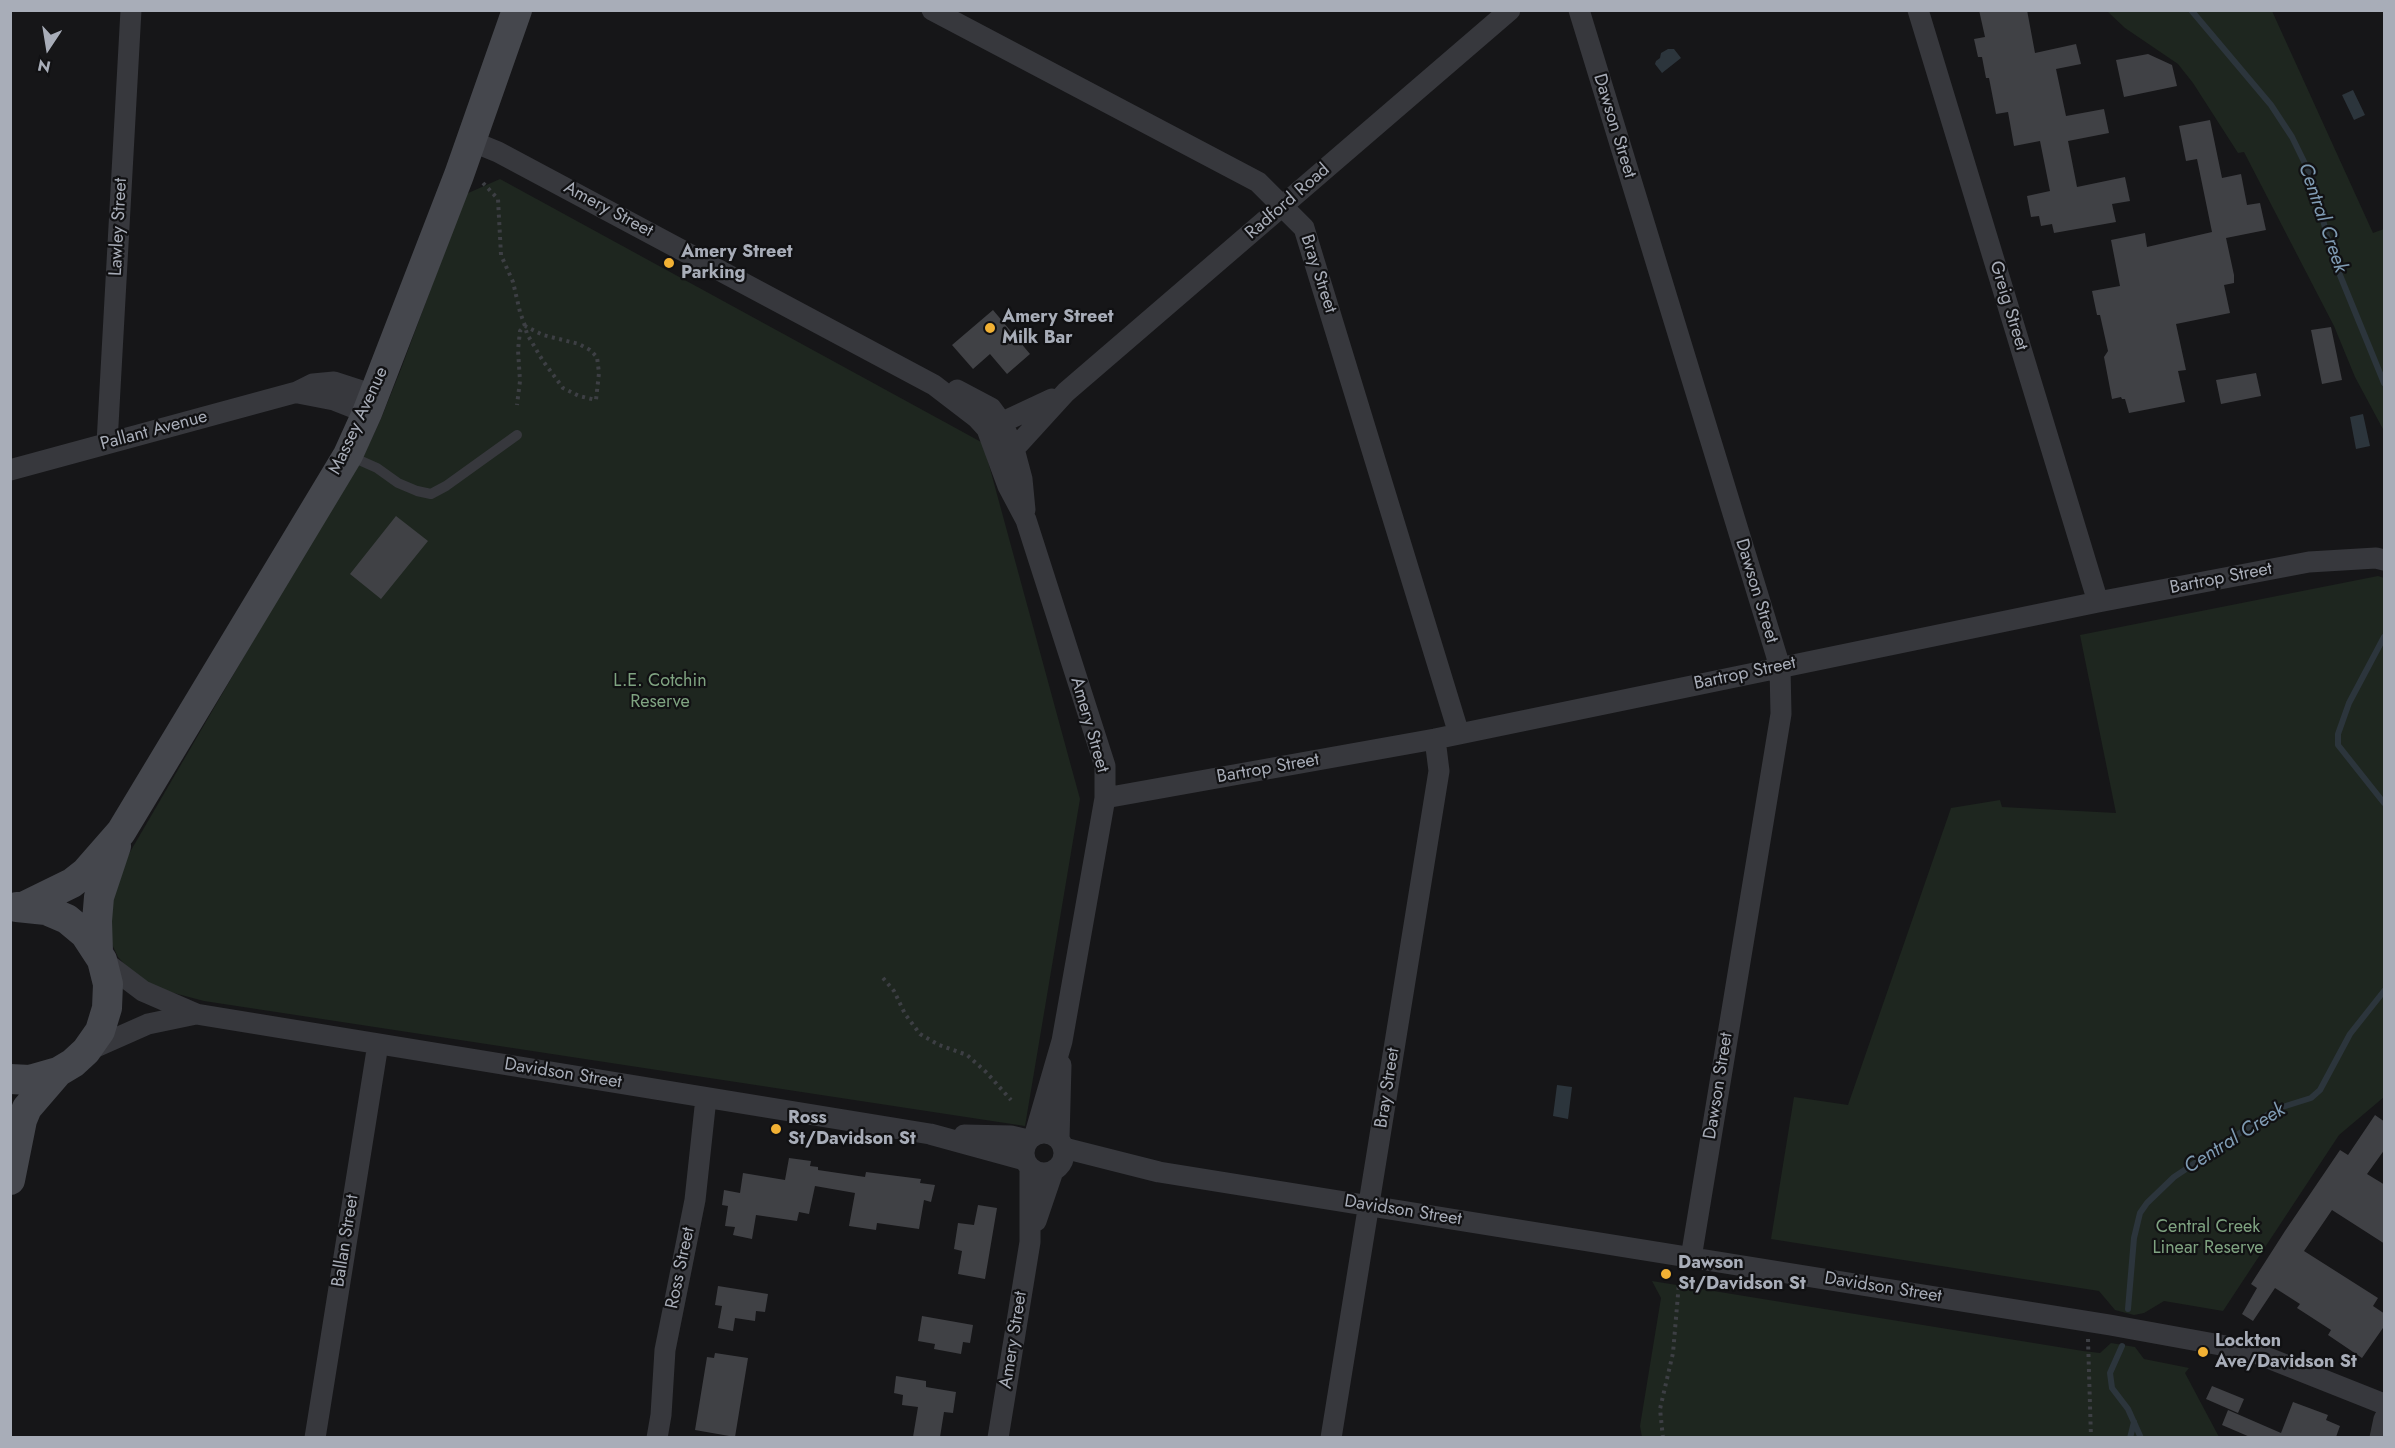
<!DOCTYPE html>
<style>
body{margin:0}
#map{position:relative;width:2395px;height:1448px;overflow:hidden;background:#161618;font-family:Jost,sans-serif}
canvas{display:block}
.frame{position:absolute;inset:0;border:12px solid #a8adb8;pointer-events:none}
.north{position:absolute;left:18px;top:18px;width:60px;height:60px;-webkit-text-stroke:4px #111113;paint-order:stroke;rotate:192deg;font-size:16px;font-weight:700;line-height:24px;text-align:center;color:#a8adb8}
.north::after{content:'';display:block;margin:auto;width:21px;height:27px;background:#a8adb8;clip-path:polygon(50% 0,100% 100%,50% 72%,0 100%)}
</style>
<div id="map">
<canvas width="2395" height="1448"></canvas>
<div class="frame"></div>
<div class="north">N</div>
</div>
<script>
const c = document.querySelector('canvas').getContext('2d');
c.lineJoin = 'round';
function fillPath(path, color) { c.fillStyle = color; c.fill(path, 'evenodd'); }
const toPath = rows => new Path2D(rows.map(r => 'M' + r).join(''));
function trace(path, color, width, dash) { c.strokeStyle = color; c.lineWidth = width; c.lineCap = dash ? 'butt' : 'round'; c.setLineDash(dash || []); c.stroke(path); }
function write(font, color, halo, rows, align = 'center') {
  c.font = font + ' Jost,sans-serif'; c.lineWidth = 4.5; c.setLineDash([]); c.textBaseline = 'middle'; c.strokeStyle = halo; c.fillStyle = color; for (const [text, x, y, turn = 0] of rows) {
    c.save(); c.translate(x, y); c.rotate((+turn || 0) * Math.PI / 180); c.textAlign = isNaN(turn) ? turn : align; if (halo) c.strokeText(text, 0, 0); c.fillText(text, 0, 0); c.restore();
  }
}
const green = toPath([
 [2107,11,2272,11,2373,233,2384,229,2384,431,2355,377,2334,326,2244,152,2238,153,2193,83,2178,64,2125,28],
 [500,179,983,443,1080,799,1025,1126,204,1001,155,988,128,968,118,957,111,942,107,912,123,864,288,581,361,461,380,421,401,369,466,194],
 [2378,576,2384,578,2384,1097,2339,1135,2223,1311,2164,1301,2144,1313,2134,1315,2115,1310,2099,1291,1771,1239,1794,1097,1848,1105,1951,808,2000,800,2002,807,2116,813,2080,635],
 [1652,1281,2083,1351,2100,1353,2111,1343,2135,1347,2144,1359,2189,1368,2185,1373,2219,1437,1642,1437,1640,1426,1661,1298]
]);
const water = toPath([
 [1668,49,1674,49,1681,58,1662,73,1655,64,1656,61,1660,58,1661,53],
 [2353,90,2365,115,2354,120,2342,95],
 [2363,414,2370,446,2356,449,2350,417],
 [1557,1085,1572,1087,1568,1119,1553,1116]
]);
const stream = toPath([
 [2191,10,2271,105,2292,137,2312,178,2333,258,2384,383],
 [2384,637,2349,703,2338,734,2338,745,2384,803],
 [2128,1309,2134,1238,2140,1213,2147,1203,2174,1177,2276,1109,2311,1098,2320,1090,2350,1034,2384,991],
 [2122,1346,2110,1373,2112,1388,2128,1409,2141,1438],
 [2130,1438,2134,1422]
]);
const building = toPath([
 [1979,10,2027,10,2035,53,2076,44,2081,64,2056,69,2066,116,2104,109,2109,133,2068,141,2077,187,2125,177,2130,201,2112,204,2116,222,2054,233,2052,224,2041,226,2039,216,2031,217,2027,196,2050,191,2040,141,2014,146,2008,112,1996,114,1989,78,1986,78,1982,57,1978,57,1974,39,1985,37],
 [2148,54,2172,65,2177,86,2124,97,2116,60],
 [2210,120,2222,178,2241,174,2247,205,2260,203,2266,230,2226,238,2234,275,2234,283,2224,285,2230,313,2176,324,2186,370,2178,371,2185,402,2129,413,2125,399,2122,399,2121,397,2112,399,2104,357,2108,351,2100,315,2097,315,2092,291,2120,286,2111,240,2145,233,2147,247,2212,232,2197,159,2186,161,2179,126],
 [993,310,1030,354,1007,374,990,354,973,369,952,345],
 [2331,327,2342,380,2322,384,2311,330],
 [2256,373,2261,396,2221,404,2216,380],
 [396,516,428,541,381,599,350,574],
 [2375,1115,2385,1122,2385,1149,2367,1174,2385,1185,2385,1244,2332,1210,2304,1251,2378,1298,2373,1306,2385,1314,2385,1325,2362,1358,2328,1335,2331,1330,2297,1308,2300,1304,2275,1288,2253,1321,2242,1314,2257,1288,2251,1284,2285,1231,2340,1150,2348,1155],
 [789,1158,811,1161,810,1166,818,1167,818,1170,865,1177,866,1172,921,1179,920,1183,935,1185,931,1202,924,1200,919,1229,877,1223,876,1230,849,1226,855,1193,815,1186,809,1214,799,1212,797,1221,756,1215,752,1239,733,1235,735,1227,725,1226,728,1206,722,1205,724,1190,740,1193,743,1173,785,1180],
 [978,1205,997,1208,985,1279,958,1274,962,1251,954,1249,958,1223,974,1225],
 [718,1286,768,1294,765,1312,756,1311,755,1321,735,1318,733,1331,718,1328,722,1306,715,1305],
 [922,1316,973,1325,970,1343,963,1342,961,1354,934,1349,935,1344,918,1341],
 [715,1353,748,1358,735,1437,695,1430,707,1357,714,1358],
 [896,1376,926,1381,926,1387,956,1392,953,1413,944,1412,940,1437,913,1437,918,1407,902,1405,903,1395,894,1393],
 [2212,1386,2244,1399,2238,1413,2206,1399],
 [2293,1402,2328,1415,2326,1420,2340,1426,2336,1437,2250,1437,2222,1425,2228,1410,2281,1433]
]);
const path = toPath([
 [483,183,498,199,501,255,513,282,520,312,525,326,527,334,543,361,563,388,579,396,596,400,599,373,597,357,590,350,579,344,543,335,525,326,520,331,518,350,520,381,517,405],
 [883,978,894,991,905,1014,920,1034,939,1045,967,1055,986,1072,1011,1100],
 [2088,1339,2091,1438],
 [1663,1438,1660,1409,1673,1353,1679,1283]
]);
const lane = toPath([
 [350,456,377,468,398,483,417,491,431,494,446,486,517,435]
]);
const street = toPath([
 [932,10,1258,182,1304,228,1459,734],
 [1579,10,1780,667,1781,714,1691,1258],
 [1918,10,2098,602],
 [471,141,498,152,934,385,977,418,987,429,1008,486,1026,520,1105,766,1105,798,1062,1041,1035,1134],
 [957,390,991,408,1002,423,1014,449,1022,479,1025,510],
 [298,393,334,400,367,413],
 [990,428,1052,399],
 [107,443,131,10],
 [999,459,1014,449,1066,392,1510,10],
 [10,470,297,392,313,384,334,382,374,395],
 [1105,798,1435,739,2098,602,2309,562,2376,558,2384,560],
 [102,960,143,991,196,1014,930,1134,1025,1160],
 [87,1051,148,1024,196,1014],
 '1024 1153a20 20 0 1 1 40 0a20 20 0 1 1-40 0Z',
 [964,1135,1011,1136,1028,1140],
 [1059,1139,1061,1065],
 [1064,1148,1159,1172,2110,1325,2248,1350,2384,1404],
 [1036,1221,1053,1171],
 [315,1438,378,1044],
 [657,1438,661,1415,665,1350,695,1200,706,1098],
 [998,1438,1030,1242,1030,1168],
 [1331,1438,1439,771,1435,739],
 [2380,1438,2384,1419]
]);
const secondary = toPath([
 [23,907,72,883,86,872,121,832,348,455,367,413,459,175,517,10],
 [98,952,97,921,99,897,116,846],
 [10,1079,30,1080,58,1072,73,1063,86,1051,100,1031,107,1008,108,984,102,960,85,934,67,919,46,910,17,907],
 [10,1180,22,1120,27,1108,58,1072]
]);
const markers = [
 [669,263,6,"#f2b134"],
 [990,328,6,"#f2b134"],
 [776,1129,6,"#f2b134"],
 [1666,1274,6,"#f2b134"],
 [2203,1352,6,"#f2b134"]
];
const streetNames = [
 ["Dawson Street",1614,126,73],
 ["Radford Road",1288,202,-41],
 ["Amery Street",608,210,28],
 ["Lawley Street",119,227,-87],
 ["Bray Street",1318,274,72],
 ["Greig Street",2008,306,73],
 ["Massey Avenue",359,421,-65],
 ["Pallant Avenue",154,431,-15],
 ["Bartrop Street",2221,579,-11],
 ["Dawson Street",1756,591,73],
 ["Bartrop Street",1745,674,-12],
 ["Amery Street",1089,725,74],
 ["Bartrop Street",1268,769,-10],
 ["Davidson Street",563,1074,9],
 ["Dawson Street",1719,1086,-81],
 ["Bray Street",1388,1088,-81],
 ["Davidson Street",1403,1211,9],
 ["Ballan Street",346,1241,-81],
 ["Ross Street",681,1268,-78],
 ["Davidson Street",1883,1288,9],
 ["Amery Street",1014,1340,-81]
];
const poiNames = [
 ["Amery Street",681,253],
 ["Parking",681,274],
 ["Amery Street",1002,318],
 ["Milk Bar",1002,339],
 ["Ross",788,1119],
 ["St/Davidson St",788,1140],
 ["Dawson",1678,1264],
 ["St/Davidson St",1678,1285],
 ["Lockton",2215,1342],
 ["Ave/Davidson St",2215,1363]
];
const parkNames = [
 ["L.E. Cotchin",660,682],
 ["Reserve",660,703],
 ["Central Creek",2208,1228],
 ["Linear Reserve",2208,1249]
];
const waterNames = [
 ["Central Creek",2322,218,71],
 ["Central Creek",2235,1139,-32]
];
fillPath(green, '#1e261f');
fillPath(water, '#2c353c');
trace(stream, '#2c353c', 6);
fillPath(building, '#404145');
trace(path, '#3d3f44', 4, [3, 4.5]);
trace(lane, '#37383d', 10);
trace(street, '#37383d', 21);
trace(secondary, '#45474d', 30);
for (const [x, y, r, color] of markers) { const dot = new Path2D(); dot.arc(x, y, r, 0, 2 * Math.PI); c.fillStyle = color; c.fill(dot); trace(dot, '#111113', 2); }
write('18px', '#a8adb8', '#111113', streetNames);
write('bold 18px', '#a8adb8', '#111113', poiNames, 'left');
write('18px', '#7fa381', '#111113', parkNames);
write('italic 20px', '#7f9bb3', '#111113', waterNames);
</script>
